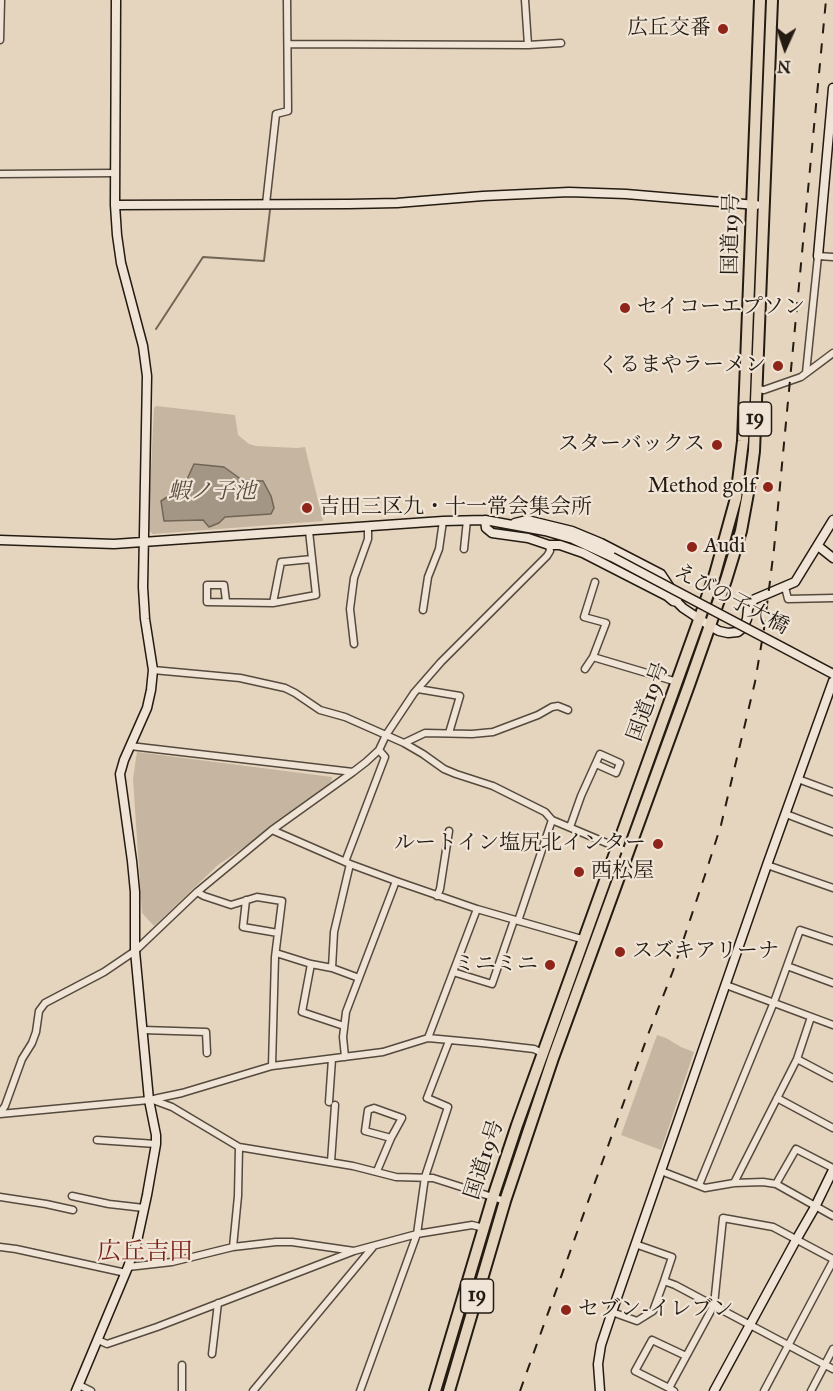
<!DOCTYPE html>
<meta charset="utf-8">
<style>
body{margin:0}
#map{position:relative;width:833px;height:1391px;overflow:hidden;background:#e6d5be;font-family:"IM FELL Great Primer",serif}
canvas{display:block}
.north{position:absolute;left:755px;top:18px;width:60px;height:60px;-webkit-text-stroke:4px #efe4d5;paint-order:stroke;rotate:183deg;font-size:16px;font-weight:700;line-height:24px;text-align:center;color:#241b12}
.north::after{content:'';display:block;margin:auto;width:21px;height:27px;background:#241b12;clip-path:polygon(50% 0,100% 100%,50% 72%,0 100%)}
</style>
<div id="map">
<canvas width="833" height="1391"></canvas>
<div class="north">N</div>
</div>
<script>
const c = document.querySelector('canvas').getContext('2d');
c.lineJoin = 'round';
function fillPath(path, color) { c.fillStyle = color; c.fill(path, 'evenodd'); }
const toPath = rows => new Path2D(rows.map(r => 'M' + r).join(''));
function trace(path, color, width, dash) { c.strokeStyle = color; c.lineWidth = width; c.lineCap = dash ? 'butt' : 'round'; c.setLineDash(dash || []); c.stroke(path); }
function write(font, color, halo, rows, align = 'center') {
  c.font = font + ' "IM FELL Great Primer","Noto Serif JP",serif'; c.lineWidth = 4.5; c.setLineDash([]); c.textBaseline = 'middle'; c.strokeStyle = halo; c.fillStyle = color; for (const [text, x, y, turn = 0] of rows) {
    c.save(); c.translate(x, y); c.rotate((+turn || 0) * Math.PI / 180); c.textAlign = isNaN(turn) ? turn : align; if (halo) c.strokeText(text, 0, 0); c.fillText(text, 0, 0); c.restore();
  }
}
const green = toPath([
 [156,406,235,415,238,435,249,444,256,446,297,448,305,447,323,521,153,534,148,530,154,408],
 [137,752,332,777,330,788,218,865,154,926,142,913,133,779],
 [657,1035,666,1038,681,1047,694,1052,661,1150,621,1135]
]);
const water = toPath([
 [194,464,224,467,242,480,263,481,271,496,274,508,271,514,225,517,219,523,209,527,203,520,164,521,161,501,184,486,194,464]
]);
const stream = toPath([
 [156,329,203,257,264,261,270,210]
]);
const street = toPath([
 [525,0,528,45],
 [0,40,1,0],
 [288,44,528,45,561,43],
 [0,174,115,173],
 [266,204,276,114,288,111,287,0],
 [806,373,818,256,833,257],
 [757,389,764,390,801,377,833,353],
 [464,549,467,520],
 [785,587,788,599,833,598],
 [226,601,224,585,207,585,207,602,273,603,316,595,309,531],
 [273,603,281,562,312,559],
 [423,610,428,577,439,549,443,521],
 [354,644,350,609,354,578,368,539,368,526],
 [593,657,606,623,584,617,595,582],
 [585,669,593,657,677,682],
 [153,670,240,678,285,688,295,693,320,710,345,717,404,743,423,754,444,769,456,774,493,786,545,812,552,820,628,852],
 [418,689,460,696,449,733],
 [404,743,425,733,472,734,493,732,538,715,552,707,558,706,568,710],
 [130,746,353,772],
 [798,779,833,792],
 [786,814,833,832],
 [570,827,581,796,600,754,620,763,616,773,596,764],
 [272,830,350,864,396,881,477,909,585,940],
 [345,862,385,757,379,750],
 [767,865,833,888],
 [197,892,204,896,231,905,257,897,282,901,275,957,272,1066],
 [437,896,440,889,449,831],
 [246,900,243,927,278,933],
 [518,921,552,820],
 [276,953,311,964,332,968,359,978],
 [311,964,302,1012,344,1026],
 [787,966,833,983],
 [332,968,334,932,350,864],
 [453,972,492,984,514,920],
 [726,985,833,1025],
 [143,1030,206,1032,207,1053],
 [428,1038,477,909],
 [345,1057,343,1037,346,1012,396,881],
 [797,1059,833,1078],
 [777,1098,833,1128],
 [153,1100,172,1107,239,1147,353,1166,396,1177,433,1178,505,1201],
 [329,1102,332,1059],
 [0,1113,5,1106,22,1059,32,1043,36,1032,39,1011,45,1003,104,972,135,951,197,892,272,830,353,772,366,762,379,750,386,735,414,693,441,662,547,556,550,551,549,545],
 [0,1114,149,1100,182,1093,272,1066,383,1052,428,1038,482,1043,534,1049,544,1054],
 [97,1140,156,1144],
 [331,1162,335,1105],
 [377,1171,391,1138,402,1118,374,1108,368,1110,365,1131,391,1138],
 [661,1171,705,1188,734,1183,763,1182,776,1184,833,1216],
 [734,1183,797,1059,811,1017],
 [776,1184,796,1149,833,1168],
 [699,1185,774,1002,800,930,833,941],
 [72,1196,109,1204,144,1208],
 [0,1197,46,1204,73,1210],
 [0,1247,16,1249,126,1273],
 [233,1247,238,1196,239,1147],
 [128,1267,172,1262,233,1247,276,1242,292,1242,354,1251],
 [664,1281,675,1285,833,1369],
 [612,1312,637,1321,653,1311,664,1281,672,1257,635,1244],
 [98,1340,107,1344,157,1327,354,1251,417,1234,472,1225,484,1228],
 [212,1354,218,1303],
 [79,1385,91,1391],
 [669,1388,635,1371,652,1340,686,1356],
 [182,1391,182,1365],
 [253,1391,373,1247],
 [360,1391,417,1234,425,1177,448,1107,427,1098,449,1041],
 [674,1391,669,1388,714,1305,723,1218,773,1227,833,1259],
 [764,1391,833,1261],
 [811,1391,833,1349]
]);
const secondary = toPath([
 [115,205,349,204,397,203,483,196,569,192,626,194,756,205],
 [818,256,833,88],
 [485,520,486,528,492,533,528,538,549,545,560,545,583,553,667,596,673,601,677,602],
 [515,523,527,520,572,531,601,543,661,574,677,598,677,602,683,608,710,626,719,631,728,633,738,632,743,628,747,619,748,609,751,603,755,599,795,582,833,520],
 [0,540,114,544,443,521,485,520,545,531,573,539,612,557],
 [818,546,833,558],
 [76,1391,128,1267,137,1241,147,1195,156,1144,156,1135,149,1100,135,951,135,892,132,861,120,774,124,760,147,708,151,690,153,670,145,619,143,587,147,376,143,346,121,263,117,235,115,205,116,0],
 [600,1391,598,1364,601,1345,612,1312,767,865,833,681],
 [714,1391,796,1240,815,1207,833,1170]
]);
const highway = toPath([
 [435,1391,493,1197,517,1125,699,620,715,574,736,498,743,441,760,0],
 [449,1391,505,1201,553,1058,689,685,726,580,741,531,750,482,754,451,772,0]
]);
const rail = toPath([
 [520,1391,649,1032,673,971,705,875,721,825,755,682,764,629,774,549,826,0]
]);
const secondaryBridge = toPath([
 [612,557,833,674]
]);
const markers = [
 [723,29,6,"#8f2418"],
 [625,308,6,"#8f2418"],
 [778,366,6,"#8f2418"],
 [717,445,6,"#8f2418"],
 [768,487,6,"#8f2418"],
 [307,508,6,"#8f2418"],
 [692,547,6,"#8f2418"],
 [658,844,6,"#8f2418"],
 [579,872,6,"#8f2418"],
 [620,952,6,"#8f2418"],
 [550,965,6,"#8f2418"],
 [566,1310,6,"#8f2418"]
];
const shields = [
 [755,419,33],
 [477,1296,33]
];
const shieldNames = [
 ["19",755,419],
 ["19",477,1296]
];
const poiNames = [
 ["広丘交番",711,29],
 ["セイコーエプソン",637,308,"left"],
 ["くるまやラーメン",766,366],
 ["スターバックス",705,445],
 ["Method golf",756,487],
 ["吉田三区九・十一常会集会所",319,508,"left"],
 ["Audi",704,547,"left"],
 ["ルートイン塩尻北インター",646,844],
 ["西松屋",591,872,"left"],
 ["スズキアリーナ",632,952,"left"],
 ["ミニミニ",538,965],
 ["セブン-イレブン",578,1310,"left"]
];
const streetNames = [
 ["国道19号",732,234,-89],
 ["えびの子大橋",731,600,28],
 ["国道19号",649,702,-70],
 ["国道19号",485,1160,-72]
];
const waterNames = [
 ["蝦ノ子池",212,493]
];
const quarterNames = [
 ["広丘吉田",145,1253]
];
fillPath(green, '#c5b5a1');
fillPath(water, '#a49684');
trace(water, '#716556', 1.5);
trace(stream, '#716556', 2);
trace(street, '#544a3d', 9);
trace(secondary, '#241b12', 11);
trace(highway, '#241b12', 14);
trace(street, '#efe4d5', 6);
trace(secondary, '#efe4d5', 8);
trace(highway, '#e6d5be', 10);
trace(rail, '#241b12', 2, [10, 10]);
trace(secondaryBridge, '#241b12', 11, []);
trace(secondaryBridge, '#efe4d5', 8);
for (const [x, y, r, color] of markers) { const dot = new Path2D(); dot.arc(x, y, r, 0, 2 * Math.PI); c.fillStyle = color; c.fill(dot); trace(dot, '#efe4d5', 2); }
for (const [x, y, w] of shields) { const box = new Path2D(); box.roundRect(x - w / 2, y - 17, w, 34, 4.5); c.fillStyle = '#efe4d5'; c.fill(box); trace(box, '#241b12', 1.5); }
write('bold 20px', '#241b12', null, shieldNames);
write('21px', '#241b12', '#efe4d5', poiNames, 'right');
write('21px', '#241b12', '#efe4d5', streetNames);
write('italic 22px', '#574c40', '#efe4d5', waterNames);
write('24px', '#7a1f14', '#efe4d5', quarterNames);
</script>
